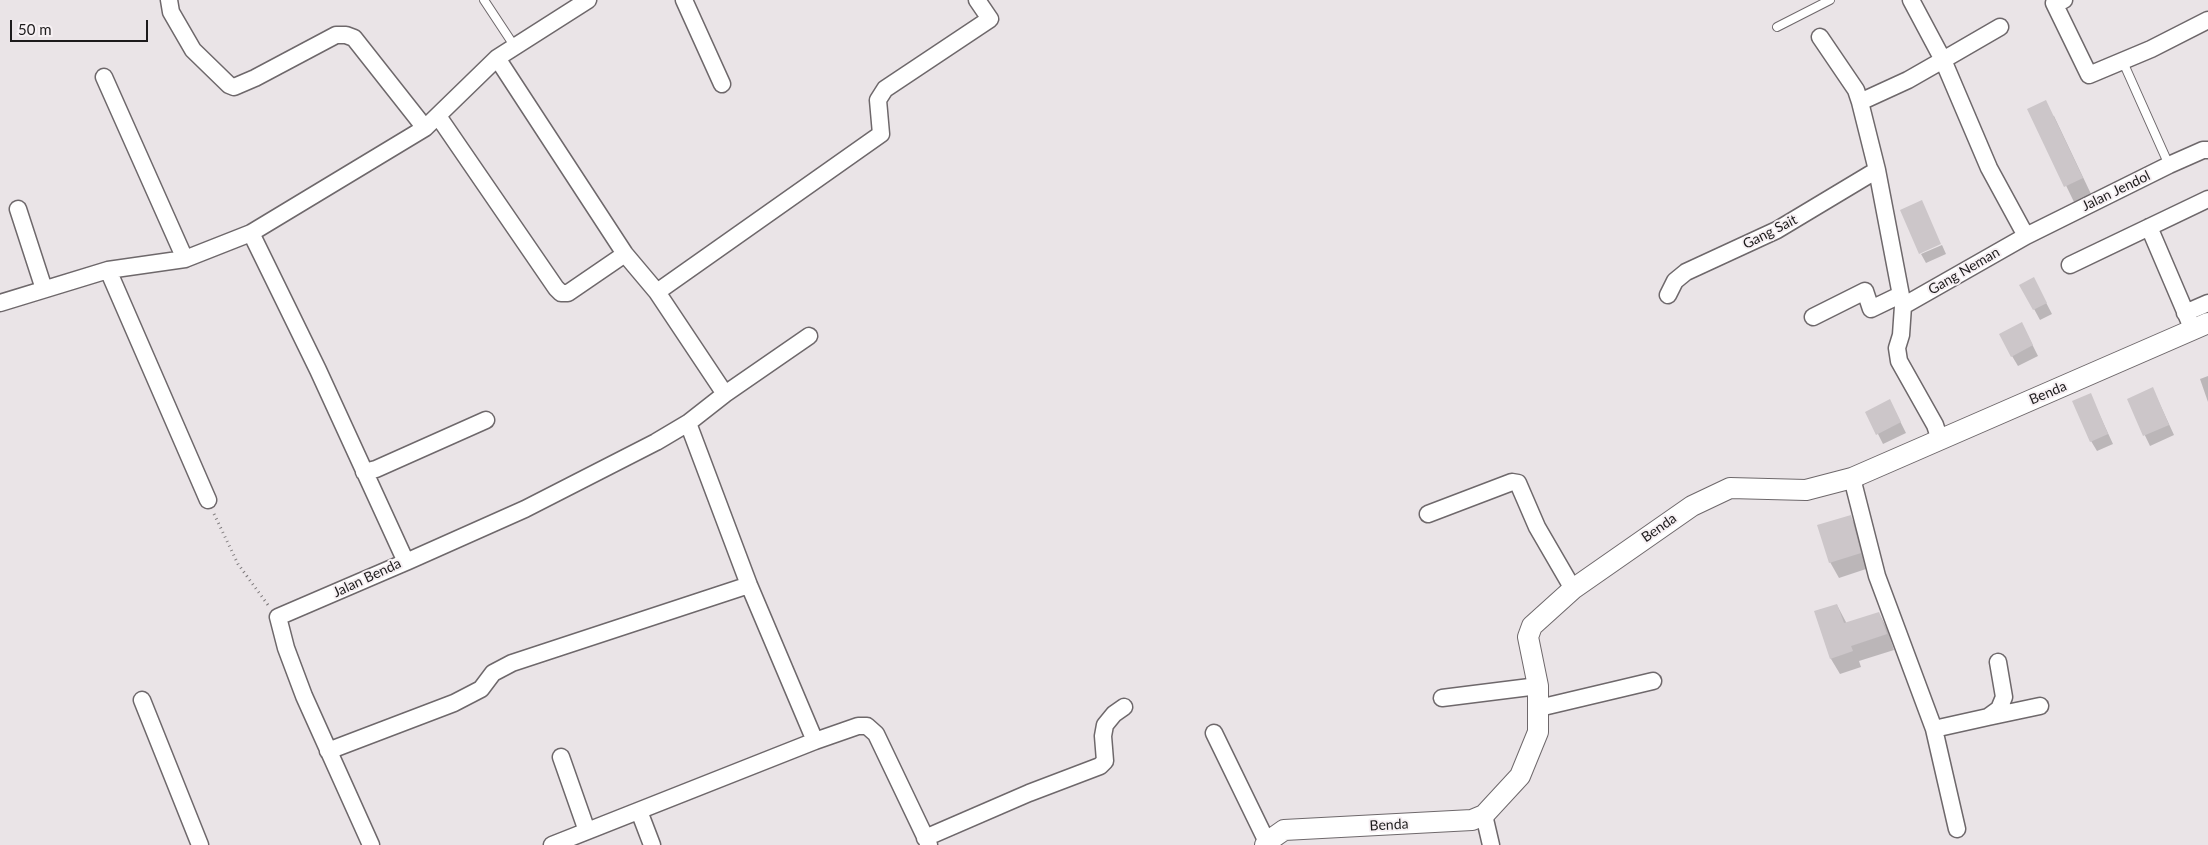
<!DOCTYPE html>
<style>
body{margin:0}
#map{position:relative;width:2208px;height:845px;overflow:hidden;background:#eae4e7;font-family:Lato,sans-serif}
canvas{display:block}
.scale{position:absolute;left:10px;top:20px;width:138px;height:22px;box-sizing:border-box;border:2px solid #1d1b1c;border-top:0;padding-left:6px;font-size:15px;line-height:18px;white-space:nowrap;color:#1d1b1c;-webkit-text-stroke:4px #f7f1f4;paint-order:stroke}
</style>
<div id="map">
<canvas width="2208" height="845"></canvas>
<div class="scale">50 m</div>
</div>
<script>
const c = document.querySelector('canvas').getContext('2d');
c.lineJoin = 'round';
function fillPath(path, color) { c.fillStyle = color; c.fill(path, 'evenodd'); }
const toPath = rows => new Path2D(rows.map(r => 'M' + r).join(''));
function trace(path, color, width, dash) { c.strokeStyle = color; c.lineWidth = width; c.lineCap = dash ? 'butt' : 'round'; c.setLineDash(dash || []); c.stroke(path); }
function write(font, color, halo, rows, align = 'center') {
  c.font = font + ' Lato,sans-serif'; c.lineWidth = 4; c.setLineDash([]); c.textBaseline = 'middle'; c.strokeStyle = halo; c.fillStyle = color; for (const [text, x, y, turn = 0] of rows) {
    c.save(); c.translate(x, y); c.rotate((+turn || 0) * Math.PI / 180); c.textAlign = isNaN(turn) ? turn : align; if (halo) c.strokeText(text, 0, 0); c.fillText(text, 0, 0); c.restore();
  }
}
const shadow = toPath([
 [2029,109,2054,116,2091,194,2074,202],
 [1942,245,1946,254,1926,263,1921,254],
 [2021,285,2039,289,2052,314,2040,320],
 [2027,334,2038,356,2018,366,2012,356],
 [2208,376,2208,402,2200,379],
 [2153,389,2174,435,2150,446,2128,400],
 [2090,394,2113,444,2097,451,2091,441],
 [1895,411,1906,433,1883,444,1867,412],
 [1850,516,1859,531,1869,568,1839,578,1830,562],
 [1837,605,1847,624,1879,613,1887,629,1894,650,1859,661,1861,667,1840,674,1831,659,1816,612]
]);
const building = toPath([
 [2046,100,2083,178,2064,187,2027,109],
 [1922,200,1941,244,1919,254,1900,210],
 [2034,277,2047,303,2033,310,2019,285],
 [2022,322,2033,345,2011,357,1999,334],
 [2153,387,2169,425,2143,436,2127,399],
 [2091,393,2108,434,2090,442,2072,401],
 [1890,399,1901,422,1876,435,1865,412],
 [1851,515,1861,553,1829,563,1817,525],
 [1837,604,1844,623,1879,612,1887,634,1851,646,1853,651,1830,659,1814,611]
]);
const path = toPath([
 [214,514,238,564,268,605]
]);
const service = toPath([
 [484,0,515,47],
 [1777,27,1830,0],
 [2123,62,2169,165]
]);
const minor = toPath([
 [169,0,171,12,193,50,229,85,234,87,255,78,336,35,346,35,354,38,425,128],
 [684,0,722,84],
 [1911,0,1943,60,1908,80,1860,102,1877,170,1903,306,1901,335,1897,348,1899,361,1935,425,1940,440],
 [2064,0,2054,3,2089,75,2151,49,2208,20],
 [2000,27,1943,60,1989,168,2026,236],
 [1820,37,1856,90,1860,102],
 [104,77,185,259],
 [438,116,556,288,561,293,568,293,625,254],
 [18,209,44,289],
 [2149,227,2193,330],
 [251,233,318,370,406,562,278,617,286,648,304,696,371,845],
 [2070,265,2208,199],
 [108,270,208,500],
 [657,292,881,134,878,100,885,89,990,19,977,0],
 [1668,295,1675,281,1686,272,1777,230,1877,170],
 [0,303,108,270,185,259,251,233,425,128,497,58,588,0],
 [1903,306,2026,236,2169,165,2203,150,2208,150],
 [2185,313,2208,303],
 [1813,317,1865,291,1871,309,1900,295],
 [725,394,809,336],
 [364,472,376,469,486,420],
 [1852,478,1877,576,1934,729,1957,829],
 [1428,514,1512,482,1518,483,1537,527,1573,589],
 [406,562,525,509,656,442,688,423,725,394,657,292,625,254,497,58],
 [1442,698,1538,686],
 [142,700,200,845],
 [1539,708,1653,681],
 [1988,717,2040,706],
 [1934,729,1988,717,1999,709,2004,697,1998,662],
 [1214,733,1267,842],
 [815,741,858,726,867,726,876,734,929,845],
 [328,751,454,703,481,689,493,673,512,663,749,585],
 [561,757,587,831],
 [639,811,652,845],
 [1484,815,1491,845],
 [925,838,1029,793,1100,766,1105,761,1103,736,1105,725,1114,714,1124,707],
 [552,845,815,741,749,585,688,423]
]);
const tertiary = toPath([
 [1265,845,1267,842,1284,830,1472,820,1484,815,1520,776,1538,732,1538,686,1528,637,1532,626,1573,589,1692,506,1730,488,1806,490,1852,478,2208,323]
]);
const streetNames = [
 ["Jalan Jendol",2116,191,-26],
 ["Gang Sait",1770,232,-27],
 ["Gang Neman",1964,271,-30],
 ["Benda",2048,393,-23],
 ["Benda",1659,528,-35],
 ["Jalan Benda",367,578,-25],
 ["Benda",1389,825,-3]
];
fillPath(shadow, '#0003');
fillPath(building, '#ccc6c9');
trace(service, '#6e686b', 10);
trace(minor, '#6e686b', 19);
trace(tertiary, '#6e686b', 22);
trace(path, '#7d797b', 3, [1, 4]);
trace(service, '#fff', 8);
trace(minor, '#fff', 16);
trace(tertiary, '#fff', 20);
write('14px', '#1d1b1c', '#f7f1f4', streetNames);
</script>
